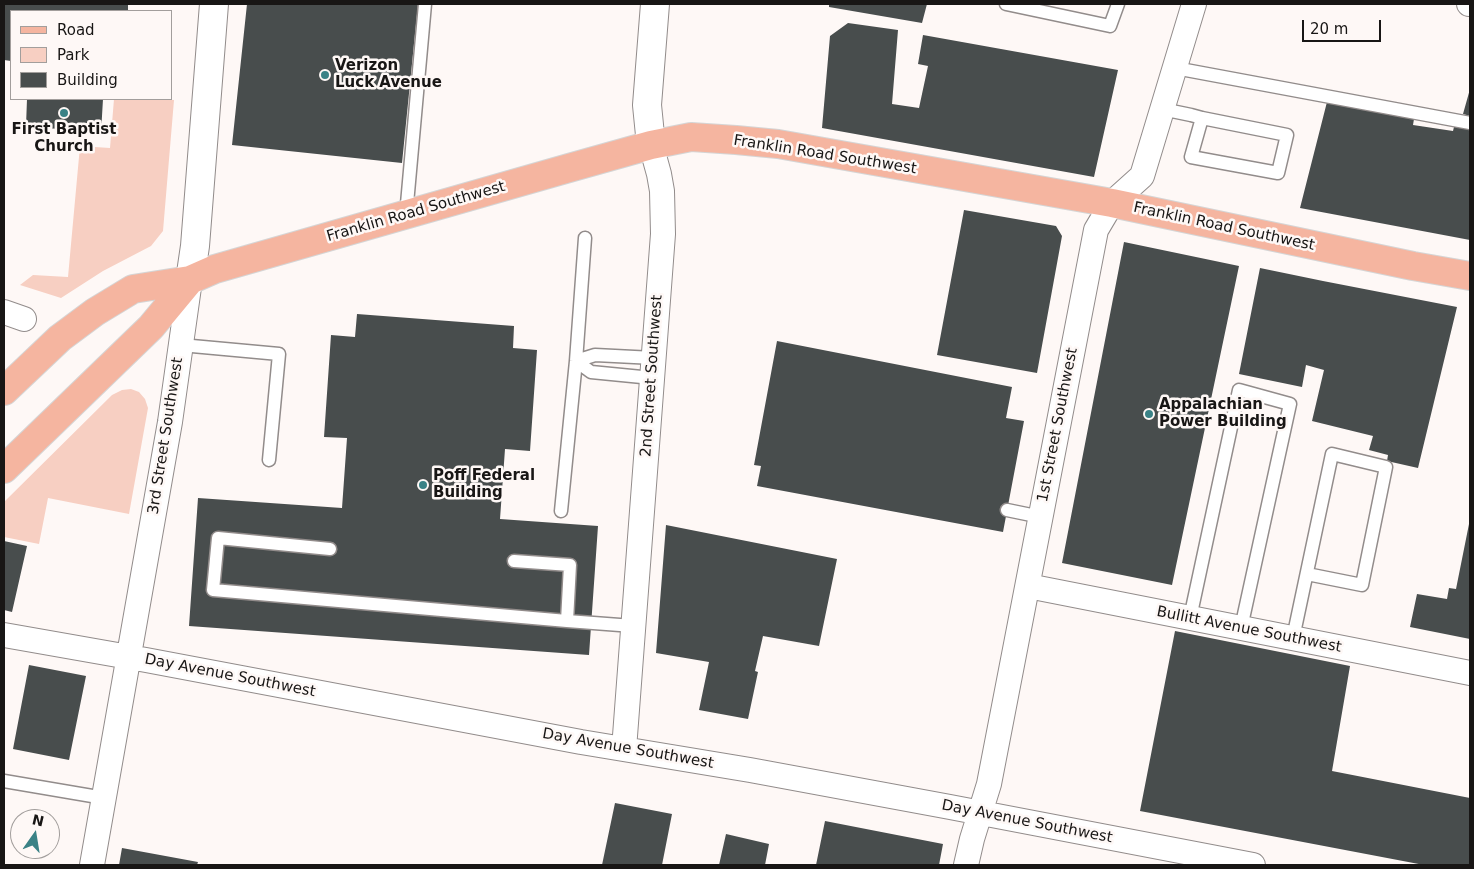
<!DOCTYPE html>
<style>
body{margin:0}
#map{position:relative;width:1474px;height:869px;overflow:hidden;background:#fef8f6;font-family:"DejaVu Sans",sans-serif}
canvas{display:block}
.frame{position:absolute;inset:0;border:5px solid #181615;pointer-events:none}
.legend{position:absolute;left:10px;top:10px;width:162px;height:90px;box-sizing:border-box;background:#fef8f6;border:1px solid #a29e9c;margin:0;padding:6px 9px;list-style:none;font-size:15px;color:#181615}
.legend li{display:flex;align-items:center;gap:10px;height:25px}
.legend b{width:25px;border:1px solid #a29e9c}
.north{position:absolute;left:10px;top:809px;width:50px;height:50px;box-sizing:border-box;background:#fef8f6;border:1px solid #a29e9c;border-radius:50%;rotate:13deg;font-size:14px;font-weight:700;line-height:20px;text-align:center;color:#181615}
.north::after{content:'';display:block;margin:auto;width:18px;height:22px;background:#3a8286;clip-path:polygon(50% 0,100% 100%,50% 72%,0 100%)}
.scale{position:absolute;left:1302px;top:20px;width:79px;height:22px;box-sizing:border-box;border:2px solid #181615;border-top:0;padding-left:6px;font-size:15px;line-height:18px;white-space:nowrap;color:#181615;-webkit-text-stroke:4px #fef8f6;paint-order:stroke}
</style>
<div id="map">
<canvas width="1474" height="869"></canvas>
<div class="frame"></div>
<ul class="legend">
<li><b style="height:6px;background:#f5b5a0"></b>Road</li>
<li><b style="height:14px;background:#f7cfc2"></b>Park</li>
<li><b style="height:14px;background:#484d4d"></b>Building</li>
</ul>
<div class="north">N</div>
<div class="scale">20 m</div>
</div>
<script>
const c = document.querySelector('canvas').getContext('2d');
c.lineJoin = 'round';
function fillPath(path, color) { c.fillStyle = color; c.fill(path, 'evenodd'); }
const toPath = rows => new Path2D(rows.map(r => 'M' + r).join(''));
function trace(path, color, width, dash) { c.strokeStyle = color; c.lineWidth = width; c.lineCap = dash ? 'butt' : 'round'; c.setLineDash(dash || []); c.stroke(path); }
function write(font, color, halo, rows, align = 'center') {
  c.font = font + ' "DejaVu Sans",sans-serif'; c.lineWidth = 5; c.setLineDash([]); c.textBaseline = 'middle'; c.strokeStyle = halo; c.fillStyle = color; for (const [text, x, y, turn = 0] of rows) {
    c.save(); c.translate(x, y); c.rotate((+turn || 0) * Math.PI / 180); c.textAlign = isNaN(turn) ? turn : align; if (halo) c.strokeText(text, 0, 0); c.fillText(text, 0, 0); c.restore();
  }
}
const green = toPath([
 [114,99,174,100,163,231,151,246,103,271,61,298,20,285,33,275,68,277,80,146,110,148],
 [131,389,139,392,145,399,148,408,129,514,48,498,39,544,4,537,4,502,112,395,122,390]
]);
const building = toPath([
 [4,4,128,4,128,11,11,11,11,61,4,60],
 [247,4,418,4,402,163,232,145],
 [829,4,927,4,922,23,829,7],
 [848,23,898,30,892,104,919,108,928,66,918,64,923,35,1118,70,1094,177,822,128,830,36],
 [1470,89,1470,116,1463,114],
 [1328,98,1414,119,1413,125,1453,131,1455,123,1470,126,1470,240,1300,208],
 [27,99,103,99,101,133,26,126],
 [964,210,1056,226,1062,236,1037,373,937,355],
 [1124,242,1239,266,1172,585,1062,563],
 [1260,268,1323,281,1457,307,1418,468,1387,461,1388,455,1369,450,1373,436,1312,421,1324,370,1306,365,1302,387,1239,374],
 [357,314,514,326,513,348,537,350,530,451,505,449,500,519,598,526,589,655,189,626,198,498,342,508,347,438,324,437,331,335,355,337],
 [777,341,1012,387,1006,418,1024,421,1003,532,757,486,761,466,754,465],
 [1469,524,1470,639,1410,627,1417,594,1447,599,1449,588,1456,589],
 [666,525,837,559,819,646,763,636,755,671,758,672,748,719,699,710,709,662,656,653],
 [4,541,27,546,12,612,4,610],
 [1175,631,1350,666,1332,771,1470,798,1470,865,1424,865,1140,811],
 [29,665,86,676,69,760,13,749],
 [615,803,672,814,662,865,602,865],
 [825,821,943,844,939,865,816,865],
 [726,834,769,844,765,865,719,865],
 [122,848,198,862,197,865,119,865]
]);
const service = toPath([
 [1006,4,1110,26,1118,4],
 [1175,68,1470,123],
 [1162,109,1191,115,1202,118,1287,135,1278,173,1191,157,1202,118],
 [406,215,425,4],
 [181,345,279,354,269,460],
 [652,378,591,372,576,361,595,355,654,358],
 [1007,510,1041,517],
 [561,511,576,361,585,238],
 [330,549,218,538,213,590,567,621],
 [514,561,570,565,567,621,633,626],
 [1190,618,1239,390,1290,404,1241,628],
 [1293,638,1332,454,1386,467,1362,585,1307,574],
 [4,781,104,798]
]);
const minor = toPath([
 [1469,4,1470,4],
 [4,312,24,319],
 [1028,586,1470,673],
 [4,635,146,660,581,742,750,770,950,807,1253,865],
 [624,749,663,234,662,191,659,174,651,145],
 [92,865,170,422,190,280],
 [966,865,972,839,989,784,1096,230,1112,203,1142,176,1194,4]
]);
const tertiary = toPath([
 [190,280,195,246,214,4]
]);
const secondary = toPath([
 [651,145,647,105,655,4]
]);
const primary = toPath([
 [4,391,60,338,95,312,133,289,190,280,215,269,569,168,651,145,691,137,736,140,778,144,1112,203,1413,266,1470,276],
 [4,469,151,327,190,280]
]);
const markers = [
 [325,75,5,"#3a8286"],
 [64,113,5,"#3a8286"],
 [1149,414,5,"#3a8286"],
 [423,485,5,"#3a8286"]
];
const poiNames = [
 ["Verizon",335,66],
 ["Luck Avenue",335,83],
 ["First Baptist",64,130,"center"],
 ["Church",64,147,"center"],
 ["Appalachian",1159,405],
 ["Power Building",1159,422],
 ["Poff Federal",433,476],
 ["Building",433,493]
];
const streetNames = [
 ["Franklin Road Southwest",825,155,9],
 ["Franklin Road Southwest",416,212,-16],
 ["Franklin Road Southwest",1224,227,12],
 ["2nd Street Southwest",652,376,-86],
 ["1st Street Southwest",1058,425,-79],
 ["3rd Street Southwest",166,436,-81],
 ["Bullitt Avenue Southwest",1249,630,11],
 ["Day Avenue Southwest",230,676,11],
 ["Day Avenue Southwest",628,749,10],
 ["Day Avenue Southwest",1027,822,11]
];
fillPath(green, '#f7cfc2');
fillPath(building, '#484d4d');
trace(service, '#928c8b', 15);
trace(minor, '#928c8b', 26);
trace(tertiary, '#928c8b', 30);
trace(secondary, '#928c8b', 30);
trace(primary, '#d5d5d5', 30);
trace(service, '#fff', 12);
trace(minor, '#fff', 24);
trace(tertiary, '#fff', 28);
trace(secondary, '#fff', 28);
trace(primary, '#f5b5a0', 28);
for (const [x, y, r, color] of markers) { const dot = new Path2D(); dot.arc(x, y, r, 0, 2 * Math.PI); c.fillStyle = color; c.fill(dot); trace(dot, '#fef8f6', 2); }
write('bold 15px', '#181615', '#fef8f6', poiNames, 'left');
write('15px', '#181615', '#fef8f6', streetNames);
</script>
